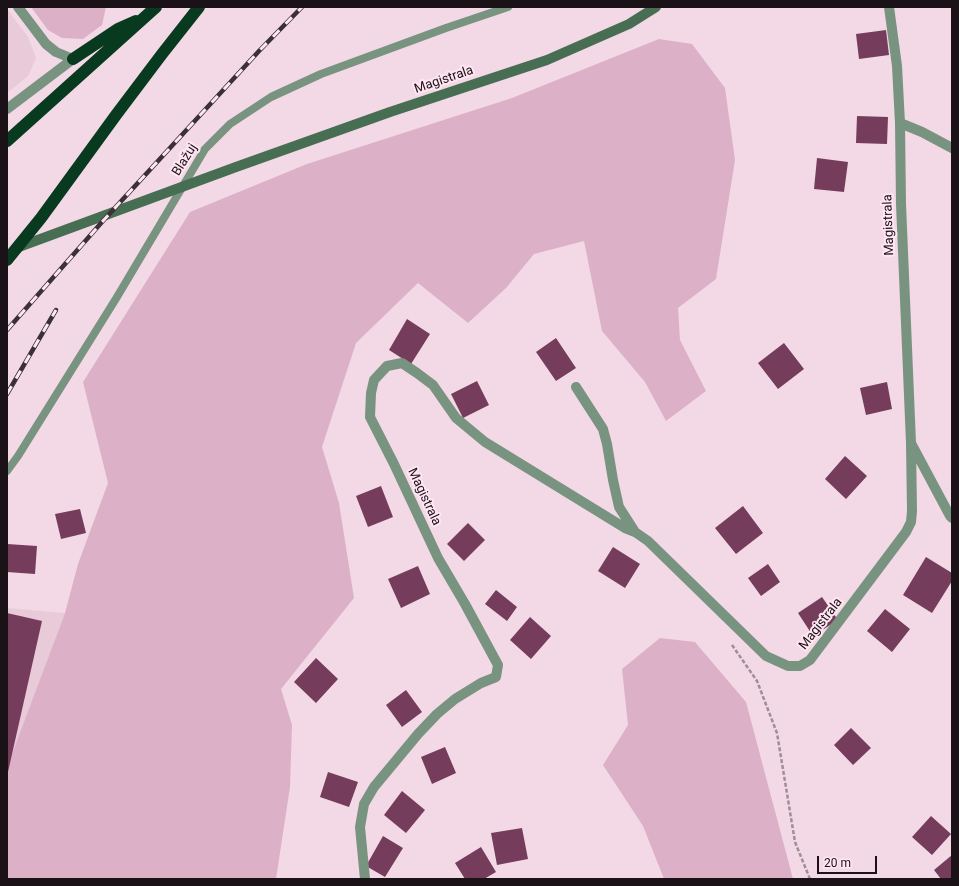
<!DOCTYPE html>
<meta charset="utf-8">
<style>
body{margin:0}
#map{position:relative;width:959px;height:886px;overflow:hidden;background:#f2d9e5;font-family:Roboto,sans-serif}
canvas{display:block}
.frame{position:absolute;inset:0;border:8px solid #1a1216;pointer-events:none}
.scale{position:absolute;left:817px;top:856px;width:60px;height:18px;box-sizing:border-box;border:2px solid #1a1216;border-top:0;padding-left:5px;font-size:12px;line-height:14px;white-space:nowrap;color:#1a1216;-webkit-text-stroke:3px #ffe6f2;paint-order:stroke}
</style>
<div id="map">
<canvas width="959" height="886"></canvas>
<div class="frame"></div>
<div class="scale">20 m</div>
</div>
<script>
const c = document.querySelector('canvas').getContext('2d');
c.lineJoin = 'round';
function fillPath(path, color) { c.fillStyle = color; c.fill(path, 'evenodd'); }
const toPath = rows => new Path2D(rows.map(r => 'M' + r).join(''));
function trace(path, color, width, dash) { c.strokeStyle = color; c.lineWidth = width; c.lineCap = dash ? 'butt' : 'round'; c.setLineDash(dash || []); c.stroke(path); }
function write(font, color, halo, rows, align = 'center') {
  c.font = font + ' Roboto,sans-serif'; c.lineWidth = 4; c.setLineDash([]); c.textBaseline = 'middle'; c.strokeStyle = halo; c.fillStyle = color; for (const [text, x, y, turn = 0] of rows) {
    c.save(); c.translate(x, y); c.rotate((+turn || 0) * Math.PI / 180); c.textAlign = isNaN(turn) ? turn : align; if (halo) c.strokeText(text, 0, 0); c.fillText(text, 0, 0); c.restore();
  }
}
const built = toPath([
 [7,9,28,37,36,58,28,76,7,93],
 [7,608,65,613,7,767]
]);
const green = toPath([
 [31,7,106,7,102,25,83,39,62,38,48,30],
 [659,39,692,44,725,88,735,160,716,279,678,308,680,340,706,391,666,421,645,382,602,331,584,241,534,254,506,288,468,323,418,283,356,343,322,447,339,503,354,598,281,689,292,725,290,787,276,879,7,879,7,767,65,613,78,564,108,483,83,382,190,212,307,164,512,98],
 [660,638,695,642,746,702,793,879,664,879,643,826,603,765,628,725,622,669]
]);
const building = toPath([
 [886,30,889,55,859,59,856,34],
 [857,116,888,117,887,144,856,143],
 [817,158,848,162,844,192,814,189],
 [407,319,430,334,411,364,389,350],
 [556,338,576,368,556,381,536,352],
 [784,343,804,369,778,389,758,363],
 [477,381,489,405,463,418,451,394],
 [887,382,892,409,866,415,860,388],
 [845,456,867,476,846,499,825,479],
 [381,486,393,517,368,527,356,496],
 [743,506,763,533,736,554,715,528],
 [80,509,86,533,61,539,55,514],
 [468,523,485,540,464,561,447,544],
 [7,544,37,546,35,574,7,572],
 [613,547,640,564,625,588,598,571],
 [926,557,952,573,952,581,932,613,903,595],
 [768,564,780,582,761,596,748,578],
 [418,566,430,594,401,608,388,579],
 [496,590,517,607,507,621,485,604],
 [822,597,838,620,813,636,798,613],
 [885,609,910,629,892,652,867,631],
 [7,613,42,621,8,772,7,772],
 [530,617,551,636,531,659,510,640],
 [316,658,338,679,316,703,294,682],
 [406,690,422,712,402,727,386,705],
 [851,728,871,748,853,765,834,745],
 [445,747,456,773,432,784,421,757],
 [328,772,358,782,349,807,320,797],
 [402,791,425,810,406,833,384,815],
 [931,816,951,834,932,855,912,837],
 [522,828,528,859,497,865,491,833],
 [383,836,403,848,385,877,366,866],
 [481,847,496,872,484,879,465,879,455,863],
 [952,855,952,879,941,879,934,870]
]);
const path = toPath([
 [732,645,757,681,777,733,795,842,810,879]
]);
const lane = toPath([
 [7,471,18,456,117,297,205,149,230,124,271,97,321,74,446,28,508,7]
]);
const street = toPath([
 [18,7,46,44,56,52,73,59],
 [889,7,897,66,900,123,901,204,911,443,950,516,952,518],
 [7,109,73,59],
 [900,123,922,132,952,148],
 [576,387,603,429,607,444,613,480,619,507,635,532],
 [365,879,360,827,364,804,374,787,418,734,437,714,455,699,481,683,496,677,498,665,465,604,438,558,394,464,370,417,371,393,374,380,387,366,402,363,417,373,433,385,456,418,485,442,625,528,635,532,648,541,766,656,788,666,800,666,810,660,906,532,911,522,912,511,911,443]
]);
const secondary = toPath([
 [16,248,236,167,390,112,547,60,629,24,656,7]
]);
const highway = toPath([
 [73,59,118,29,136,21],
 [7,141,156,7],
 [7,260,41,218,116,115,162,54,199,7]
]);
const rail = toPath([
 [7,330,102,222,259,51,302,7],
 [7,394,56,310]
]);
const streetNames = [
 ["Magistrala",444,80,-19],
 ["Blažuj",185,160,-58],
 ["Magistrala",889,225,-92],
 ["Magistrala",424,497,65],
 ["Magistrala",821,624,-52]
];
fillPath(built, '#e9cad9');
fillPath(green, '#dcb1c7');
fillPath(building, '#753c5c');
trace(path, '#a08e97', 2.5, [4, 2]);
trace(lane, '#799381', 8);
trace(street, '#799381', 10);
trace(secondary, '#476d53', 10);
trace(highway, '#073a1e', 12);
trace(rail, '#3a3035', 4.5);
trace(rail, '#ffe6f2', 3, [9]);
write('13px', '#1a1216', '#ffe6f2', streetNames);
</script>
